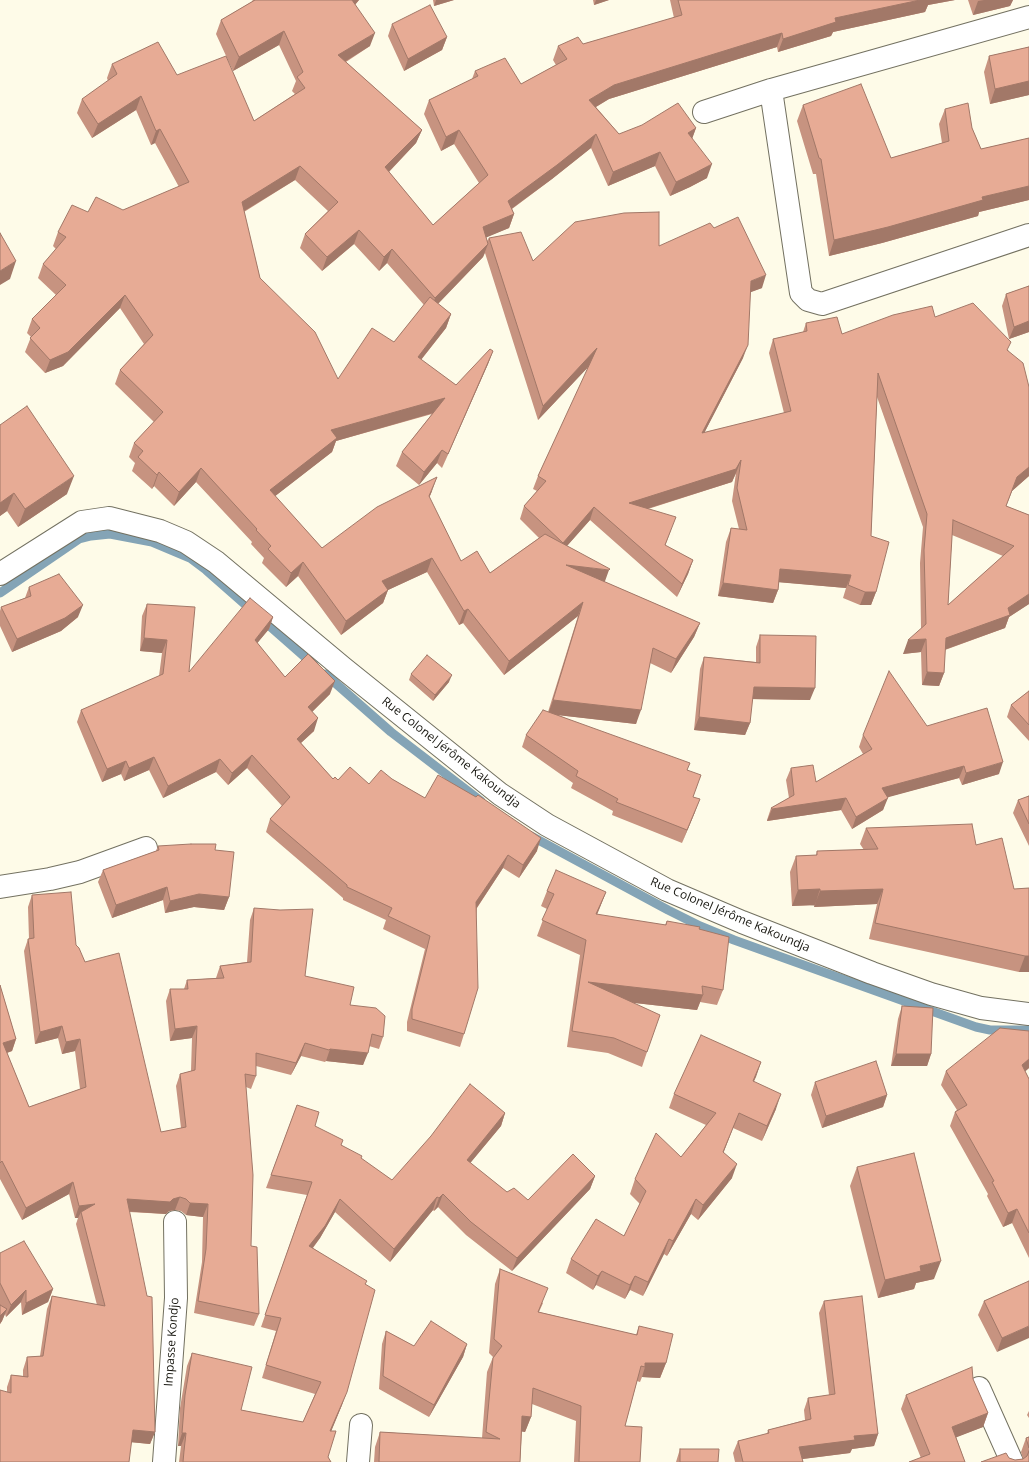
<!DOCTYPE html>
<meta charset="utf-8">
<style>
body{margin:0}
canvas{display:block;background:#fefbe8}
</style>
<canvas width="1029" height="1462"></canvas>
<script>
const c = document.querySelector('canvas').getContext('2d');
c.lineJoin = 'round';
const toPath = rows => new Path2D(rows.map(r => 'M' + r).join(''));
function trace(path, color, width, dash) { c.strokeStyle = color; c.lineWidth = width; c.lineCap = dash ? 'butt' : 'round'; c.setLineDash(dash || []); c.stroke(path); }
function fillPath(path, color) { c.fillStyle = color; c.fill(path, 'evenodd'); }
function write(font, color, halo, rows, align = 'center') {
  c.font = font + ' "Open Sans",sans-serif'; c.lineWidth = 3; c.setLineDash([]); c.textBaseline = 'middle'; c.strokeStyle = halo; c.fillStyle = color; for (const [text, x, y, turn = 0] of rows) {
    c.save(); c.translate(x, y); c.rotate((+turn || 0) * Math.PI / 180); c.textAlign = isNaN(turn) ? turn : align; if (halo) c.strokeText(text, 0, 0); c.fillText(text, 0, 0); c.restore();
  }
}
const stream = toPath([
 [0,593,79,539,91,536,110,534,152,542,190,558,206,570,314,665],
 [325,674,391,732,481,801],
 [531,836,668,910,700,926,734,940,976,1027,990,1030,1029,1030]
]);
const street = toPath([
 [771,90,801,293,808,300,822,304,1029,235],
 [704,112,771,90,1029,17],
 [0,574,82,522,109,518,160,531,186,542,216,562,343,668,500,794,547,825,667,890,742,922,872,973,931,994,981,1008,1029,1014],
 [0,887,50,879,80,872,146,848],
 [979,1388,1012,1462],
 [164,1462,176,1298,175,1222],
 [358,1462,361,1425]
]);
const wall = toPath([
 [252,0,359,0,355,5,370,46,346,62,422,130,416,143,389,172,433,225,479,183,454,144,441,151,424,114,429,100,472,79,475,71,521,84,556,65,553,60,558,46,583,44,674,18,670,0,955,0,928,5,925,12,833,32,831,36,778,52,777,47,609,99,596,107,619,134,696,128,692,138,707,178,690,187,670,196,655,166,608,186,591,148,552,179,512,209,514,214,509,228,486,237,487,241,489,238,533,261,659,246,762,288,750,292,743,358,704,433,784,413,769,353,773,339,803,332,806,323,842,334,935,317,1008,350,1029,387,1029,476,1012,491,1006,506,1029,515,1029,604,1009,617,1005,628,945,650,944,673,939,686,922,685,921,652,903,654,921,629,920,563,923,527,877,397,871,536,876,592,871,605,860,605,843,598,846,588,779,582,778,590,773,603,718,596,726,542,731,528,739,529,732,501,736,473,732,482,648,509,671,530,665,546,693,560,688,574,677,597,590,520,567,546,605,582,700,623,694,637,671,673,650,663,636,724,558,715,688,770,693,797,695,812,682,843,612,815,613,811,571,788,573,783,522,747,526,735,548,712,578,616,504,675,463,623,459,625,427,572,388,590,383,603,341,635,298,576,286,587,262,563,264,558,251,544,252,542,196,482,174,506,154,486,152,489,132,471,135,463,129,457,134,443,154,422,115,384,120,370,144,344,120,308,63,366,45,373,25,352,31,337,27,333,32,319,56,295,38,278,43,264,56,249,53,246,58,232,88,212,123,210,179,187,155,143,151,145,136,110,92,138,77,113,82,99,108,81,107,78,112,64,177,75,254,121,295,94,292,91,296,81,279,45,233,71,216,34,221,20,253,1],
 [295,180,328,211,305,234,300,248,322,271,354,244,379,271,387,263,424,305,394,342,338,379,260,278,244,212],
 [485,253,538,420,590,365,538,476,533,489,537,491,524,506,520,519,539,538,490,573,461,561,429,498,432,491,322,548,275,496,332,452,336,441,432,414,402,452,396,466,419,485,437,463,442,468,488,364,493,351,456,385,421,360,446,328,451,314,438,304,483,257],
 [952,535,1003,556,948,605],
 [433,0,454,0,434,6],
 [593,0,609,0,594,5],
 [968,0,1013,0,1010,6,973,15],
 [392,24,447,37,442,50,404,71,388,36],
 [1029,47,1029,95,990,104,984,72,989,56],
 [803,105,891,158,942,143,939,124,945,109,972,128,981,149,1029,138,1029,200,979,212,978,216,882,243,829,256,816,174,813,174,797,121],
 [1029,286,1029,332,1009,339,1002,306,1006,294],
 [0,425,67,494,18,527,7,511,0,516],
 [29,587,78,617,61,631,12,652,0,626,0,611,1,607,25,598],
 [147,604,189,672,273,617,269,629,257,643,285,677,330,694,312,712,314,731,301,743,333,779,369,784,392,779,425,798,537,851,519,878,503,868,477,908,464,1034,460,1047,407,1031,407,1022,425,949,383,929,386,920,343,900,343,898,266,832,270,819,282,806,247,768,228,785,216,772,163,798,149,770,124,781,121,774,102,782,77,722,81,710,159,676,162,653,140,651,142,616],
 [760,635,810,700,752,699,750,723,745,735,694,730,700,669,704,657,756,662,756,647],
 [411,674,449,682,433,701,409,680],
 [1029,691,1029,741,1007,717,1011,705],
 [927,726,999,774,962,785,959,778,887,797,883,810,852,829,841,810,767,821,767,820,771,808,789,798,786,780,791,768,816,782,863,754,859,747,863,735],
 [1029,796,1029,846,1013,813,1018,800],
 [866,828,976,845,1014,889,1029,888,1029,972,1019,972,869,939,877,904,814,907,815,905,792,906,790,872,796,856,816,855,817,851,864,850,860,844],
 [158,846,215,850,229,897,224,910,194,907,165,913,163,900,112,918,98,882,103,870,156,851],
 [547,891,606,892,597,915,665,925,667,921,699,929,723,990,717,1005,700,1002,697,1010,635,1003,647,1052,642,1067,608,1053,567,1047,580,955,537,936,547,909,541,906],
 [32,895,76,945,85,962,161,1132,181,1128,176,1086,180,1074,191,1071,192,1038,170,1041,166,1001,170,989,184,989,187,980,216,978,220,966,247,962,250,920,254,908,305,976,350,1005,383,1037,379,1049,369,1046,363,1065,326,1061,325,1062,301,1056,291,1075,256,1066,256,1076,251,1089,246,1087,251,1246,259,1314,254,1326,194,1313,202,1262,203,1217,186,1215,181,1211,175,1210,169,1211,166,1214,129,1212,155,1432,150,1444,131,1442,7,1392,7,1387,11,1375,23,1376,23,1370,27,1357,40,1356,47,1309,52,1296,97,1305,76,1224,78,1218,75,1218,69,1194,22,1220,0,1179,0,985,16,1039,12,1051,7,1053,29,1107,80,1089,75,1051,62,1054,58,1038,35,1044,24,951,28,939,29,939,28,907],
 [902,1006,931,1054,927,1066,891,1066,898,1019],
 [1029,1031,1029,1068,1025,1071,1029,1079,1029,1258,1012,1223,1003,1227,987,1196,988,1194,950,1126,955,1112,957,1110,941,1085,946,1071],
 [761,1062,754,1081,776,1109,762,1141,733,1128,723,1153,732,1178,698,1220,691,1214,667,1256,664,1254,643,1296,630,1290,625,1299,596,1285,593,1290,566,1273,571,1259,624,1236,640,1204,630,1194,635,1179,681,1157,706,1125,669,1108,674,1094],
 [815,1082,887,1095,883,1107,822,1128,811,1095],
 [297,1105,315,1126,341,1145,392,1180,505,1113,501,1126,470,1163,507,1192,528,1200,595,1176,590,1189,512,1271,466,1235,438,1207,434,1211,433,1210,390,1262,335,1212,320,1238,313,1248,366,1284,342,1405,331,1431,328,1457,331,1462,179,1462,181,1446,178,1446,180,1408,187,1366,192,1353,241,1410,303,1422,315,1394,262,1378,276,1331,261,1327,307,1195,266,1188],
 [857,1167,934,1279,916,1283,914,1289,878,1298,850,1186],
 [0,1253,53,1289,48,1302,22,1315,21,1302,6,1317,5,1314,2,1321,0,1324],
 [500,1269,543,1303,539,1312,636,1335,639,1326,666,1363,660,1378,642,1377,640,1382,637,1381,625,1426,640,1462,574,1462,576,1421,532,1404,531,1417,525,1432,522,1431,520,1462,374,1462,375,1447,380,1432,482,1438,487,1372,493,1357,489,1353,495,1284],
 [1029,1281,997,1352,978,1315,984,1301],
 [824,1301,878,1434,874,1446,852,1449,850,1453,802,1459,803,1462,735,1462,733,1453,738,1441,767,1434,768,1430,805,1420,804,1410,808,1398,829,1395,819,1313],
 [386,1331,414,1346,467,1344,463,1357,429,1417,379,1389,382,1344],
 [973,1379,988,1413,983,1427,956,1437,965,1462,921,1458,901,1409,906,1395],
 [1029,1411,1029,1418,1027,1415],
 [1029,1437,1029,1462,981,1462,1009,1458,1015,1460,1023,1459,1021,1452,1026,1438],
 [680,1449,718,1462,676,1462]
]);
const shadedWall = toPath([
 [352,0,359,0,347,14],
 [436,0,454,0,434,6],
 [596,0,609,0,594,5],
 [920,0,955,0,928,5,925,12,833,32,831,36,778,52,783,39,835,18],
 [984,0,1013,0,1010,6,973,15,978,1],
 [284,31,279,45,233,71,239,57],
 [375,33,370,46,333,69,338,55],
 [782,33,777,47,609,99,584,114,589,100,614,85],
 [447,37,442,50,404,71,408,59],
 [1029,81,1029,95,990,104,995,89],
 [141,96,136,110,92,138,98,124],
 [696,128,691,142,688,133],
 [160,129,155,143,151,145,156,131],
 [422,130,416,143,380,181,385,167],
 [459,130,454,144,441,151,446,137],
 [596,134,591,148,552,179,503,215,508,201],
 [660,152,655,166,608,186,613,172],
 [712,164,707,178,690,187,670,196,676,182],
 [300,166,295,180,236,216,242,202],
 [1029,186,1029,200,979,212,978,216,882,243,829,256,834,240,982,197],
 [514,214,509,228,478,241,483,227],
 [359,230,354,244,322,271,327,257],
 [488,244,483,257,430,312,435,298],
 [392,249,387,263,379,271,384,257],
 [16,261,10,279,0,285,0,271],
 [766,275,762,288,746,294,751,281],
 [125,295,120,308,63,366,45,373,50,360],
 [451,314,446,328,412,371,418,357],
 [1029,321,1029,332,1009,339,1014,327],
 [748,345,743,358,697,447,702,433],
 [597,348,593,362,538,420,543,406],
 [493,351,488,364,442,468,448,454],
 [445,398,440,411,336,441,332,452,265,504,270,490,331,430],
 [442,450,437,463,419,485,424,472],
 [741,460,736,473,732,482,624,516,629,503],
 [1029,467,1029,476,1012,491,1001,519,1017,477],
 [201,468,196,482,174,506,179,492],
 [159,472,154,486,152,489,157,475],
 [74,476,67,494,18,527,25,509],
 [437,477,432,491,424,510,429,496],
 [14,493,7,511,0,516,0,503],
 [594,507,590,520,558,556,563,543],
 [432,558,427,572,388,590,383,603,341,635,346,621,382,581],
 [693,560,688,574,677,597,682,584],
 [303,562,298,576,286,587,291,573],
 [566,565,609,570,604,584],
 [780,569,851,575,846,588,776,582],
 [723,583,778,590,773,603,718,596],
 [865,592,876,592,871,605,860,605],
 [1029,594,1029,604,1009,617,1005,628,941,651,946,638,1008,608],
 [583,602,578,616,504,675,509,661],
 [83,605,78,617,61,631,12,652,17,639],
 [468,609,463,623,459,625,464,611],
 [273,617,269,629,250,652,255,640],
 [700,623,694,637,671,673,676,659],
 [144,638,167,640,162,653,140,651],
 [926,639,921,652,903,654,908,640],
 [927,672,944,673,939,686,922,685],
 [452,675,449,682,433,701,435,695],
 [335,681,330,694,304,720,308,707],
 [754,687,815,688,810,700,749,699],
 [553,700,641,710,636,724,548,714],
 [699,717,750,723,745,735,694,730],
 [318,718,314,731,292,751,297,739],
 [252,755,247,768,228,785,232,773],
 [154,757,149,770,124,781,129,768],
 [220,759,216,772,163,798,168,786],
 [126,761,121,774,102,782,107,769],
 [1003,762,999,774,962,785,966,773],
 [964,766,959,778,878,800,882,788],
 [846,798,841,810,767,821,772,809],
 [888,798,883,810,852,829,856,817],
 [700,799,695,812,682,843,687,830],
 [541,838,537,851,519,878,523,865],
 [508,855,503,868,472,915,476,902],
 [167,887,163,900,112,918,116,905],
 [820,889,815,905,792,906,798,890],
 [883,889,877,904,814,907,820,891],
 [606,892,600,907,590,930,596,914],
 [199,894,229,897,224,910,194,907,165,913,170,901],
 [1025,956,1029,956,1029,972,1019,972],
 [588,982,703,995,697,1010,582,997],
 [62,1026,58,1038,35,1044,40,1032],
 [197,1026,192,1038,170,1041,175,1029],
 [16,1039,12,1051,0,1055,3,1043],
 [80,1039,75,1051,62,1054,66,1042],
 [305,1043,301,1056,291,1075,296,1063],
 [330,1049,368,1053,363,1065,326,1061],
 [896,1054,931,1054,927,1066,891,1066],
 [1029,1059,1029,1068,1017,1079,1022,1065],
 [761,1062,756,1077,747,1095,753,1081],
 [781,1094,776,1109,762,1141,767,1126],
 [887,1095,883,1107,822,1128,826,1116],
 [505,1113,501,1126,462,1173,467,1160],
 [739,1113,733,1128,718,1167,723,1152],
 [737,1164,732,1178,698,1220,703,1205],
 [595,1176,590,1189,512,1271,517,1258],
 [73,1182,69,1194,22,1220,26,1208],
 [443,1194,438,1207,434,1211,439,1198],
 [180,1197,175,1210,169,1211,166,1214,122,1211,127,1199,173,1199],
 [437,1197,433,1210,390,1262,394,1249],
 [340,1199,335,1212,320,1238,304,1259,309,1246],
 [696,1199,691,1214,667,1256,673,1241],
 [190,1203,208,1204,203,1217,186,1215],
 [95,1204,81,1212,78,1218,75,1218,79,1206],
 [1017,1209,1012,1223,1003,1227,1008,1213],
 [669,1239,664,1254,643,1296,648,1282],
 [941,1261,934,1279,916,1283,914,1289,878,1298,885,1280,920,1266],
 [602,1271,596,1285,593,1290,598,1276],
 [635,1276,630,1290,625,1299,630,1285],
 [53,1289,48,1302,22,1315,26,1303],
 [26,1290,21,1302,6,1317,11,1305],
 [7,1309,2,1321,0,1324,0,1316],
 [1029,1326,1029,1338,997,1352,1002,1338],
 [467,1344,463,1357,429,1417,434,1405],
 [645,1363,666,1363,660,1378,642,1377,645,1367],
 [347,1392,342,1405,326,1444,330,1431],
 [988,1413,983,1427,947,1441,952,1427],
 [522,1416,531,1417,525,1432,517,1431],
 [133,1430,155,1432,150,1444,129,1442],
 [182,1433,186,1433,181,1446,178,1446],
 [878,1434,874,1446,852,1449,850,1453,795,1460,799,1447,854,1436]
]);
const building = toPath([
 [255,0,352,0,375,33,338,55,422,130,385,167,433,225,488,175,459,130,446,137,429,100,478,76,475,71,505,58,521,84,567,59,558,46,578,37,583,44,682,15,678,0,920,0,835,18,836,22,783,39,782,33,614,85,589,100,619,134,642,125,678,103,696,128,688,133,712,164,695,173,676,182,660,152,613,172,596,134,557,165,508,201,514,214,483,227,488,244,435,298,392,249,384,257,359,230,327,257,305,234,338,202,300,166,242,202,260,278,315,332,338,379,372,328,394,342,430,297,451,314,418,357,456,385,490,349,493,351,448,454,442,450,424,472,402,452,445,398,331,430,337,438,270,490,322,548,377,507,437,477,429,496,461,561,477,551,490,573,545,534,610,569,609,570,566,565,700,623,676,659,653,648,641,710,553,700,583,602,509,661,468,609,464,611,432,558,382,581,388,590,346,621,303,562,291,573,268,549,271,546,256,530,257,529,201,468,179,492,159,472,157,475,138,457,143,451,134,443,163,412,120,370,153,335,125,295,68,352,50,360,30,338,40,328,32,319,66,285,43,264,66,237,58,232,72,205,88,212,96,197,123,210,189,182,160,129,156,131,141,96,98,124,82,99,117,74,112,64,158,42,177,75,226,56,254,121,305,88,297,77,303,72,284,31,239,57,221,20,255,0],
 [430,5,447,37,408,59,392,24,430,5],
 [1029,47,1029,81,995,89,989,56,1029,47],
 [861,84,891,158,949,141,945,109,968,103,972,128,981,149,1029,138,1029,186,982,197,983,200,888,227,834,240,821,159,819,158,803,105,861,84],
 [659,212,659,246,710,223,714,228,738,217,766,275,751,281,748,345,702,433,791,411,773,339,807,331,806,323,837,317,842,334,893,315,932,306,935,317,973,303,1011,342,1007,350,1023,363,1029,387,1029,467,1017,477,1006,506,1029,515,1029,594,1008,608,1010,615,946,638,944,673,927,672,926,639,908,640,926,624,924,550,927,514,878,373,871,536,889,542,876,592,865,592,848,585,851,575,780,569,778,590,723,583,731,528,747,530,737,488,741,460,736,469,629,503,676,517,665,545,693,560,682,584,594,507,563,543,524,506,546,481,538,476,597,348,543,406,489,238,521,232,533,261,575,222,624,213,659,212],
 [953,520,1014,546,948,605,953,520],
 [0,233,16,261,0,271,0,233],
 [1029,286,1029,321,1014,327,1006,294,1029,286],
 [27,406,74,476,25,509,14,493,0,503,0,425,27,406],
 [59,574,83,605,65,618,17,639,1,607,31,596,29,587,59,574],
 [250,598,273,617,255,640,285,677,308,654,335,681,308,707,318,718,297,739,333,779,335,777,338,780,350,767,369,784,381,770,392,779,425,798,438,775,476,797,478,795,541,838,523,865,508,855,476,902,478,988,464,1034,412,1019,412,1009,430,936,388,916,392,908,347,887,347,885,270,819,290,797,252,755,232,773,220,759,168,786,154,757,129,768,126,761,107,769,81,710,163,674,167,640,144,638,147,604,195,607,189,672,250,598],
 [760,635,816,636,815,688,754,687,750,723,699,717,704,657,760,663,760,635],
 [427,655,452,675,435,695,411,674,427,655],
 [889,671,927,726,987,708,1003,762,966,773,964,766,882,788,888,798,856,817,846,798,772,809,771,808,794,795,791,768,813,765,816,782,872,749,863,735,889,671],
 [1029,691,1029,725,1011,705,1029,691],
 [543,710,690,763,687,770,701,775,693,797,700,799,687,830,616,802,618,799,576,776,578,771,526,735,543,710],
 [1029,796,1029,824,1018,800,1029,796],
 [972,824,976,845,1002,838,1014,889,1029,888,1029,956,1025,956,875,923,883,889,820,891,820,889,798,890,796,856,817,855,817,851,878,849,866,828,972,824],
 [191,844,216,844,215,850,234,852,229,897,199,894,170,901,167,887,116,905,103,870,159,850,158,846,191,844],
 [556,870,606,892,596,914,666,925,667,921,700,927,699,929,729,937,723,990,702,986,703,995,588,982,660,1015,647,1052,614,1038,572,1031,586,940,542,920,554,894,547,891,556,870],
 [71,892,76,945,79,948,85,962,119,953,161,1132,186,1127,180,1074,195,1070,197,1026,175,1029,170,989,188,989,187,980,224,978,220,966,251,962,254,908,280,910,313,909,305,976,354,987,350,1005,376,1008,385,1016,383,1037,372,1034,368,1053,330,1049,329,1050,305,1043,296,1063,256,1053,256,1076,245,1074,253,1175,251,1246,257,1247,259,1314,198,1301,206,1249,208,1204,190,1203,186,1199,180,1197,173,1199,170,1202,127,1199,147,1296,152,1297,155,1432,133,1430,129,1462,0,1462,0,1390,11,1393,11,1375,28,1377,27,1357,43,1356,52,1296,105,1306,81,1212,95,1204,79,1206,73,1182,26,1208,2,1161,0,1163,0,985,16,1039,3,1043,29,1107,86,1087,80,1039,66,1042,62,1026,40,1032,28,939,34,938,32,895,71,892],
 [902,1006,933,1008,931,1054,896,1054,902,1006],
 [1000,1028,1029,1031,1029,1059,1022,1065,1029,1079,1029,1233,1017,1209,1008,1213,992,1182,994,1181,955,1112,967,1105,946,1071,1000,1028],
 [701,1035,761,1062,753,1081,781,1094,767,1126,739,1113,723,1152,737,1164,703,1205,696,1199,673,1241,669,1239,648,1282,635,1276,630,1285,602,1271,598,1276,571,1259,596,1219,624,1236,646,1191,635,1179,656,1133,681,1157,716,1113,674,1094,701,1035],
 [876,1061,887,1095,826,1116,815,1082,876,1061],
 [470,1084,505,1113,467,1160,507,1192,514,1188,528,1200,573,1154,595,1176,517,1258,471,1222,443,1194,439,1198,437,1197,394,1249,340,1199,325,1226,309,1246,367,1281,365,1284,375,1290,347,1392,330,1431,336,1431,328,1457,331,1462,183,1462,184,1451,186,1433,182,1433,185,1395,192,1353,252,1367,241,1410,303,1422,321,1382,266,1365,281,1318,265,1315,312,1182,271,1175,297,1105,319,1112,315,1126,343,1140,341,1145,362,1156,361,1158,392,1180,431,1136,470,1084],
 [914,1153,941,1261,920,1266,921,1271,885,1280,857,1167,914,1153],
 [24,1241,53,1289,26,1303,26,1290,11,1305,0,1283,0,1253,24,1241],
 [500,1269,548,1288,538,1312,637,1335,639,1326,673,1334,666,1363,645,1363,645,1367,641,1366,625,1426,642,1427,640,1462,579,1462,581,1406,533,1388,531,1417,522,1416,520,1462,379,1462,380,1432,500,1439,486,1432,493,1358,502,1346,494,1339,500,1269],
 [1029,1281,1029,1326,1002,1338,984,1301,1029,1281],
 [862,1296,878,1434,854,1436,855,1440,799,1447,803,1462,743,1462,738,1441,769,1433,768,1430,811,1419,808,1398,835,1394,824,1301,862,1296],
 [0,1305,7,1309,0,1316,0,1305],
 [431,1321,467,1344,434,1405,383,1376,386,1331,414,1346,431,1321],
 [972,1367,973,1379,988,1413,952,1427,965,1462,909,1462,930,1454,906,1395,972,1367],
 [1029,1437,1029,1448,1026,1438,1029,1437],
 [680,1449,719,1449,718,1462,680,1462,680,1449],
 [1029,1451,1029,1462,981,1462,1006,1453,1009,1458,1015,1460,1023,1459,1027,1456,1029,1451]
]);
const streetNames = [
 ["Rue Colonel Jérôme Kakoundja",451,753,38],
 ["Rue Colonel Jérôme Kakoundja",730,915,23],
 ["Impasse Kondjo",172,1342,-86]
];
trace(stream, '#84a4b6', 9);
trace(street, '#737161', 24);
trace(street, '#fff', 22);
fillPath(wall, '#c79380');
fillPath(shadedWall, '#a27868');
fillPath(building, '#e7ab95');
trace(building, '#a27868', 1);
write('12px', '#181710', '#fff', streetNames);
</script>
